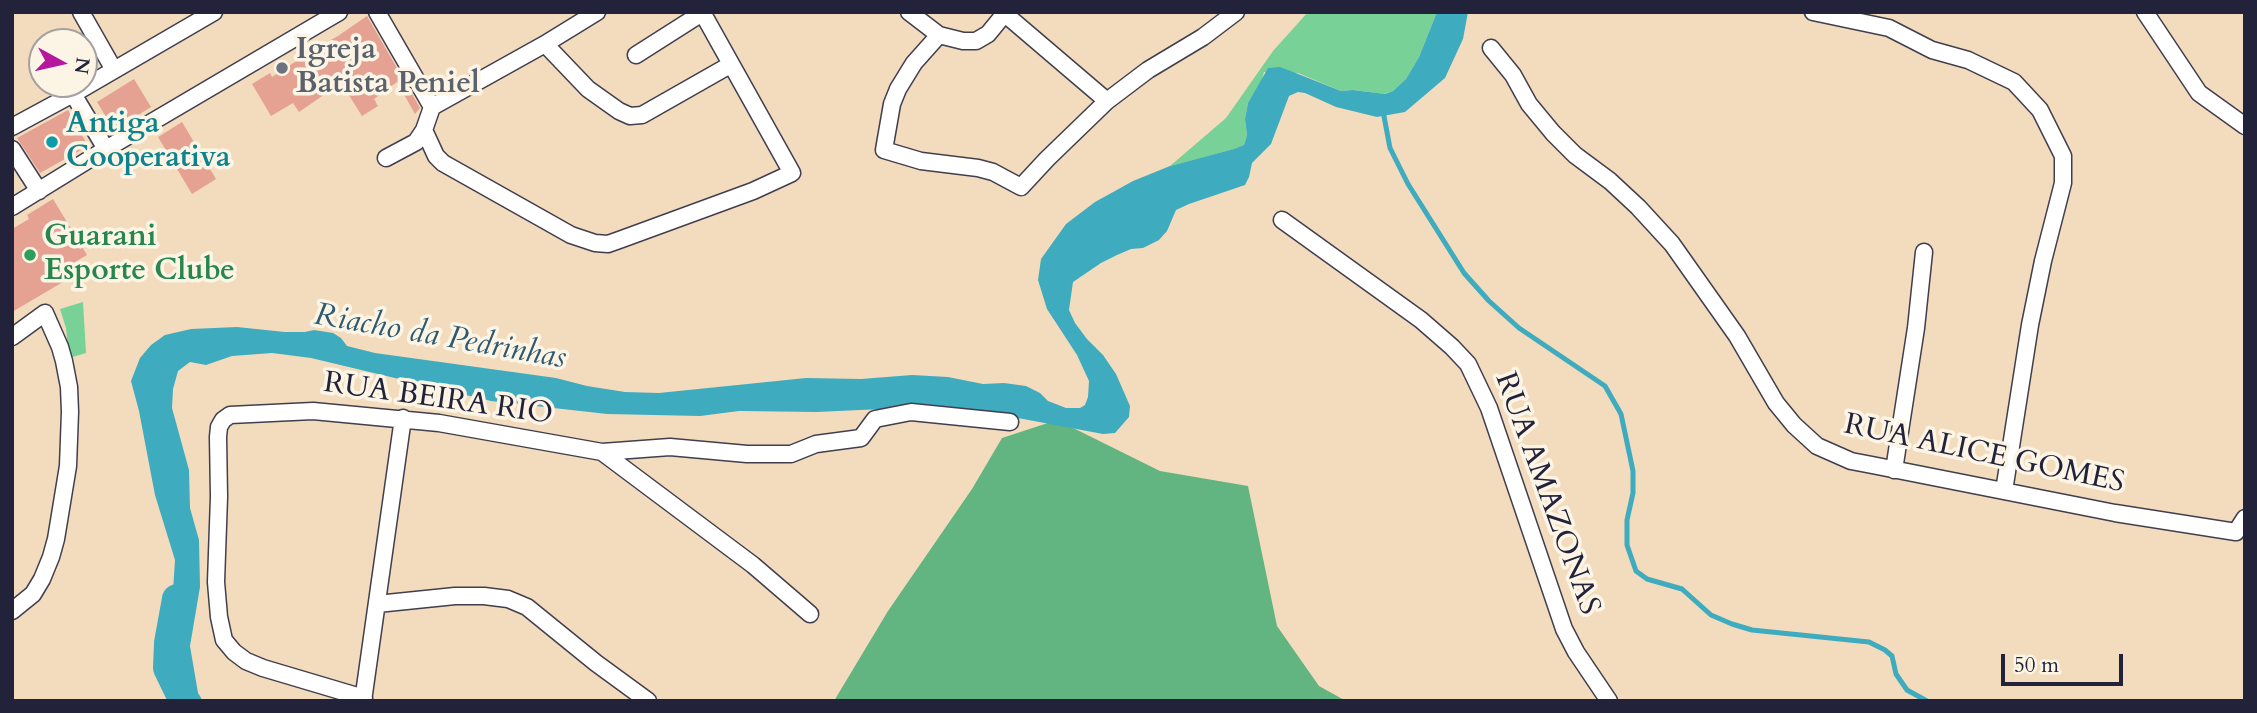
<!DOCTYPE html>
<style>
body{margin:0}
#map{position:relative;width:2257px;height:713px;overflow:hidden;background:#f3dcbd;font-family:Cardo,serif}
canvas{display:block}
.frame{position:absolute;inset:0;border:14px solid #22223b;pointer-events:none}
.north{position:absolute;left:28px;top:28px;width:70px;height:70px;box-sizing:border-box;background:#fcf5e5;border:2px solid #a5a1a1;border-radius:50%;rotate:98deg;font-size:19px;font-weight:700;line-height:28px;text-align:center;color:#22223b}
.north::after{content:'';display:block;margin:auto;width:24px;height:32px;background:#b5179e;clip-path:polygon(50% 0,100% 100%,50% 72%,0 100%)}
.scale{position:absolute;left:2001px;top:654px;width:122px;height:32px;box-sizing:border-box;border:4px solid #22223b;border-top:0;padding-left:9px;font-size:21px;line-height:24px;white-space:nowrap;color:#22223b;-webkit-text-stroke:5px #fcf5e5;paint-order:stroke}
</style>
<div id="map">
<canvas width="2257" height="713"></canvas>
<div class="frame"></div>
<div class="north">N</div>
<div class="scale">50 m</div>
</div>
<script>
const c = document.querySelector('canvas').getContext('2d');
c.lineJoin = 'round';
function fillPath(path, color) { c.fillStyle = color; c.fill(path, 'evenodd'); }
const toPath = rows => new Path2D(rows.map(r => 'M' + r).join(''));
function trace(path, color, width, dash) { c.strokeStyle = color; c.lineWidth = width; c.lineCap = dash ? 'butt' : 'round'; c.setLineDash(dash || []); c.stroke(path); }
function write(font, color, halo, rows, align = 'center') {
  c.font = font + ' Cardo,serif'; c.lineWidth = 7; c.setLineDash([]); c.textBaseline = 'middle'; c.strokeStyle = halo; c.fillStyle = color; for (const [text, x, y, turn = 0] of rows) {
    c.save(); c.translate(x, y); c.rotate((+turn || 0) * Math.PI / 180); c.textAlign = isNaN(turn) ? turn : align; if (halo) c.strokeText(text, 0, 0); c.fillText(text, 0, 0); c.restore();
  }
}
const green = toPath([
 [1308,12,1437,12,1419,57,1406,79,1393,91,1384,94,1353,90,1341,91,1298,73,1264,72,1262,80,1248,103,1245,119,1247,135,1244,145,1235,149,1170,166,1226,118,1273,51],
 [83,302,86,353,69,358,66,328,60,309]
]);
const forest = toPath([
 [1057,420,1160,471,1248,486,1277,626,1319,686,1346,701,834,701,888,611,972,489,1002,438]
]);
const water = toPath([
 [1437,12,1468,12,1463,39,1445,78,1405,112,1377,117,1336,107,1305,93,1298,92,1289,96,1271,144,1252,163,1249,177,1245,185,1189,204,1176,210,1167,231,1159,240,1143,248,1131,249,1117,255,1101,263,1073,282,1069,310,1075,323,1087,339,1103,355,1116,374,1130,406,1129,417,1115,433,1103,434,1002,415,925,407,817,412,739,411,700,416,607,414,491,401,311,358,272,353,232,356,206,365,190,362,178,371,173,389,172,408,189,470,190,508,199,540,200,587,190,646,198,693,203,701,184,701,180,694,168,668,175,560,155,495,139,411,131,381,140,358,151,345,165,335,191,329,237,327,285,332,305,332,314,330,333,333,341,338,347,346,375,353,556,378,587,386,625,392,659,393,806,378,861,379,912,375,948,377,983,384,1004,383,1026,386,1040,393,1048,401,1066,408,1080,408,1085,405,1088,397,1089,381,1077,355,1047,309,1038,280,1041,259,1066,224,1095,202,1133,181,1170,166,1234,149,1244,145,1247,135,1245,119,1248,103,1268,68,1280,67,1288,70,1341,91,1353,90,1385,94,1393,91,1406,79,1419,57]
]);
const stream = toPath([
 [1383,111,1390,148,1408,184,1464,273,1489,301,1519,328,1605,386,1621,414,1633,471,1633,493,1627,520,1627,545,1636,571,1647,579,1682,589,1711,615,1732,624,1752,630,1869,642,1885,650,1892,656,1896,674,1907,690,1927,701]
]);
const river = toPath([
 [177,599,169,643,168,668,184,701]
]);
const building = toPath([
 [367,16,420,108,415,114,397,82,374,99,378,106,362,116,340,81,328,92,299,112,293,103,271,116,252,84,270,73,272,77,298,60,296,57,312,47,314,49,338,36],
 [134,79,151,107,114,130,97,102],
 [68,110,88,146,40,173,17,138],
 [182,122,216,179,192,194,158,137],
 [53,199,87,255,58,272,63,282,12,312,12,229,29,219,27,215]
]);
const minor = toPath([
 [81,12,114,70],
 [377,12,432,107,424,130,416,142,386,158],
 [909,12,939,35,963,41,976,41,988,34,1006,12],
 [1813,12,1889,28,1932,50,1968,60,2014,82,2040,110,2063,156,2063,183,2043,261,2030,325,2004,491],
 [2145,12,2199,93,2245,126],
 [1005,14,1107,101],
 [939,35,914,63,898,89,892,104,884,150,921,161,978,168,993,172,1021,187,1047,159,1107,101,1148,70,1203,37,1236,12],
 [545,44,588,89,619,111,630,116,642,115,730,65],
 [1491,48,1513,75,1529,104,1553,133,1575,155,1610,181,1638,207,1672,244,1737,336,1776,403,1794,425,1817,446,1851,461,1872,465,2115,513,2236,532,2245,518],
 [636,55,702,13],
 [73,94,106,149],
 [432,107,545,44,597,12],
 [12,127,73,94,214,12],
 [424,130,436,156,443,163,571,235,595,243,608,244,622,239,753,191,792,173,702,12],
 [12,149,39,191],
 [12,207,106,149,339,12],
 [1282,220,1421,320,1452,347,1468,364,1489,408,1564,629,1576,652,1609,701],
 [12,337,45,313,60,347,64,361,69,387,70,412,68,466,56,539,51,557,42,579,33,594,12,611],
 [602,452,753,565,810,614],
 [1894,470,1916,328,1924,252],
 [377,604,455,596,484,596,508,599,527,607,596,663,648,701],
 [364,698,263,668,246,661,234,652,224,640,219,617,216,582,219,497,218,437,219,427,223,420,230,415,313,411,439,423,602,452,670,447,747,454,791,454,816,444,861,438,875,419,911,412,1010,422],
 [363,701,403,418]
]);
const markers = [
 [282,68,7,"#6b7280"],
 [52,142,7,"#0f9aa8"],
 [30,255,7,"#2e9e5b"]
];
const worshipNames = [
 ["Igreja",296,51],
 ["Batista Peniel",296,85]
];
const cultureNames = [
 ["Antiga",66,125],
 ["Cooperativa",66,159]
];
const leisureNames = [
 ["Guarani",44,238],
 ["Esporte Clube",44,272]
];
const streetNames = [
 ["RUA BEIRA RIO",438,400,8],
 ["RUA ALICE GOMES",1984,455,12],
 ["RUA AMAZONAS",1546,494,70]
];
const waterNames = [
 ["Riacho da Pedrinhas",440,338,10]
];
fillPath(green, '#78d298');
fillPath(forest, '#62b480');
fillPath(water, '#3fabbf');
trace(stream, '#3fabbf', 5);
trace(river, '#3fabbf', 30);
fillPath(building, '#e5a192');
trace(minor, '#413e4e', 19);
trace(minor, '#fff', 16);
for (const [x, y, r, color] of markers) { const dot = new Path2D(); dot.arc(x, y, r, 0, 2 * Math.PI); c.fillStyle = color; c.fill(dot); trace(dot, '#fcf5e5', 2.5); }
write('bold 30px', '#5b616d', '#fcf5e5', worshipNames, 'left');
write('bold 30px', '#0d838f', '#fcf5e5', cultureNames, 'left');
write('bold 30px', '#27864d', '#fcf5e5', leisureNames, 'left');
write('30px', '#22223b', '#fcf5e5', streetNames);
write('italic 32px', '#2e5970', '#fcf5e5', waterNames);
</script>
